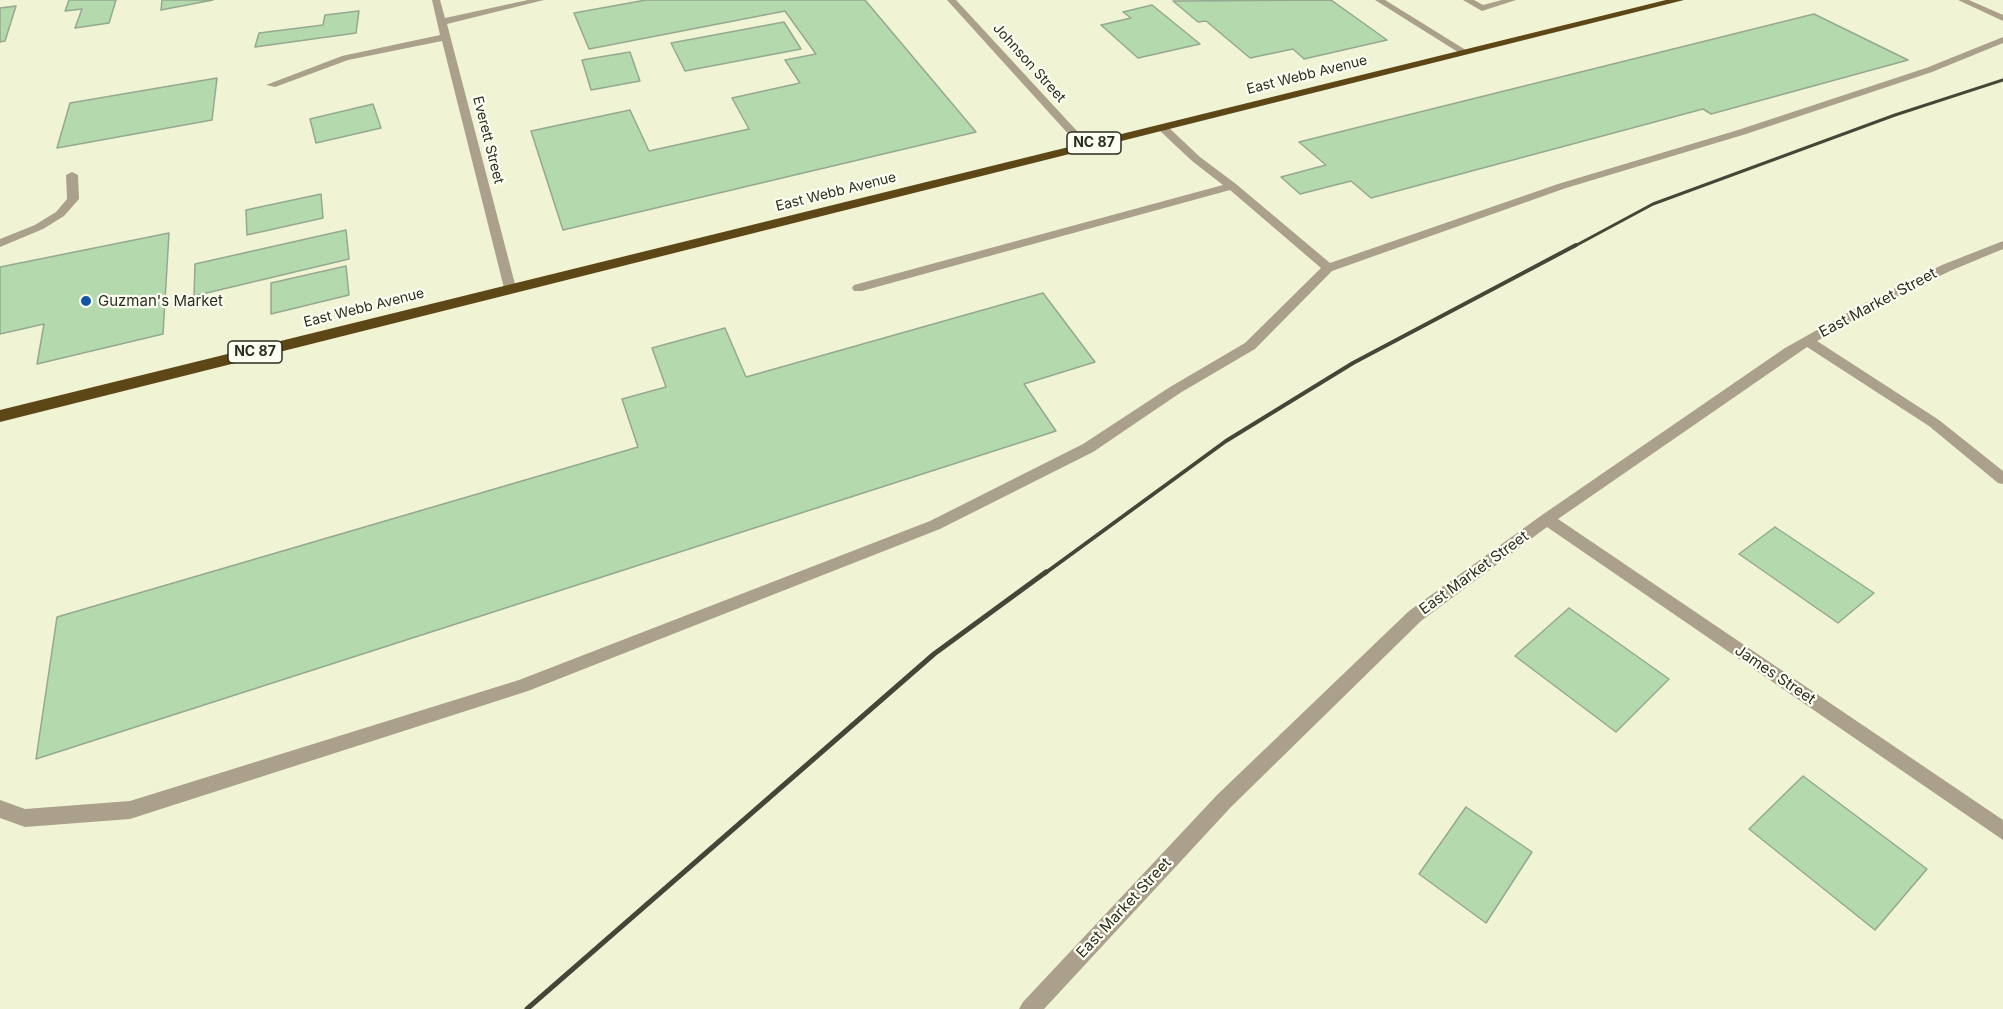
<!DOCTYPE html>
<style>
body{margin:0}
canvas{display:block;background:#f0f3d4}
</style>
<canvas width="2003" height="1009"></canvas>
<script>
const c = document.querySelector('canvas').getContext('2d');
c.lineJoin = 'round';
function fillPath(path, color) { c.fillStyle = color; c.fill(path, 'evenodd'); }
const toPath = rows => new Path2D(rows.map(r => 'M' + r).join(''));
function trace(path, color, width, dash) { c.strokeStyle = color; c.lineWidth = width; c.lineCap = dash ? 'butt' : 'round'; c.setLineDash(dash || []); c.stroke(path); }
function write(font, color, halo, rows, align = 'center') {
  c.font = font + ' Inter,sans-serif'; c.lineWidth = 4.5; c.setLineDash([]); c.textBaseline = 'middle'; c.strokeStyle = halo; c.fillStyle = color; for (const [text, x, y, turn = 0] of rows) {
    c.save(); c.translate(x, y); c.rotate((+turn || 0) * Math.PI / 180); c.textAlign = isNaN(turn) ? turn : align; if (halo) c.strokeText(text, 0, 0); c.fillText(text, 0, 0); c.restore();
  }
}
const building = toPath([
 [69,0,116,0,109,23,75,28,82,9,65,11,69,0],
 [162,0,213,0,161,10,162,0],
 [646,0,865,0,976,132,563,230,531,131,630,110,649,151,749,129,732,98,800,83,785,60,816,54,785,11,589,49,574,13,646,0],
 [1331,0,1387,40,1304,59,1293,49,1250,58,1206,21,1198,22,1173,1,1331,0],
 [1152,5,1200,44,1138,58,1101,25,1131,18,1123,12,1152,5],
 [16,6,5,41,0,42,0,8,16,6],
 [359,11,356,33,255,47,259,33,323,25,325,15,359,11],
 [1814,14,1908,60,1711,114,1703,109,1371,198,1351,181,1300,194,1281,177,1326,165,1299,142,1814,14],
 [784,22,801,49,685,71,671,43,784,22],
 [630,52,640,81,591,90,582,60,630,52],
 [217,78,212,120,57,148,70,103,217,78],
 [373,104,381,128,316,143,310,119,373,104],
 [321,194,323,218,247,235,246,210,321,194],
 [346,230,349,259,194,296,195,264,346,230],
 [169,233,163,334,37,364,44,324,0,334,0,267,169,233],
 [346,266,349,295,271,314,271,283,346,266],
 [1043,293,1095,362,1024,384,1056,431,36,759,57,617,638,447,622,399,666,387,652,348,725,328,746,377,1043,293],
 [1775,527,1874,593,1838,623,1739,554,1775,527],
 [1569,608,1669,679,1616,732,1515,656,1569,608],
 [1803,776,1927,869,1875,930,1749,829,1803,776],
 [1466,807,1532,852,1486,923,1419,874,1466,807]
]);
const minor = toPath([
 [432,0,440,0,445,18,528,0,544,0,447,24,516,288,514,291,506,291,504,288,442,41,348,60,275,87,266,85,342,56,440,35,432,0],
 [947,0,956,0,1089,144,1089,148,1081,148,947,0],
 [1375,0,1385,0,1469,52,1461,54,1375,0],
 [1463,0,1474,0,1483,5,1502,0,1516,0,1482,11,1463,0],
 [1958,0,1969,0,2003,15,2003,21,1958,0],
 [2003,37,2003,43,1932,72,1746,134,1566,188,1332,271,1255,349,1180,393,1093,452,940,529,528,691,130,819,25,827,0,818,0,800,25,809,130,801,519,680,930,521,1083,444,1170,387,1245,343,1321,268,1230,190,862,291,854,291,852,288,854,285,1223,185,1192,161,1158,129,1158,125,1166,125,1200,157,1236,184,1330,263,1558,184,1738,130,1926,68,2003,37],
 [72,172,78,175,79,199,64,216,43,229,0,247,0,239,35,225,56,212,67,199,66,175,72,172],
 [2003,241,2003,249,1950,271,1873,309,1817,341,1939,420,2003,471,2003,484,1998,483,1929,426,1807,347,1558,519,2003,820,2003,840,1547,527,1421,621,1231,807,1044,1009,1019,1009,1023,1002,1217,795,1409,611,1542,515,1785,348,1865,303,1942,265,2003,241]
]);
const highway = toPath([
 [1666,0,1684,0,0,422,0,410,1666,0]
]);
const railFar2 = toPath([
 [1573,247,1653,204,1895,115,2003,80]
]);
const railFar1 = toPath([
 [1044,574,1226,441,1353,363,1576,245]
]);
const rail = toPath([
 [527,1009,934,654,1046,572]
]);
const markers = [
 [86,301,6,"#1456a6"]
];
const farStreetnames = [
 ["Johnson Street",1029,63,48],
 ["East Webb Avenue",1307,75,-14],
 ["Everett Street",488,140,76],
 ["East Webb Avenue",836,192,-14],
 ["East Webb Avenue",364,308,-14]
];
const shields = [
 [1094,143,54],
 [255,352,54]
];
const shieldNames = [
 ["NC 87",1094,143],
 ["NC 87",255,352]
];
const poiNames = [
 ["Guzman's Market",98,301]
];
const streetNames = [
 ["East Market Street",1878,303,-28],
 ["East Market Street",1474,573,-36],
 ["James Street",1775,675,34],
 ["East Market Street",1124,908,-47]
];
fillPath(building, '#b3d9ad');
trace(building, '#95a992', 1.5);
fillPath(minor, '#aba08b');
fillPath(highway, '#5e4716');
trace(railFar2, '#454638', 3);
trace(railFar1, '#454638', 4);
trace(rail, '#454638', 5);
for (const [x, y, r, color] of markers) { const dot = new Path2D(); dot.arc(x, y, r, 0, 2 * Math.PI); c.fillStyle = color; c.fill(dot); trace(dot, '#fdfff2', 2); }
write('14px', '#2c2d21', '#fdfff2', farStreetnames);
for (const [x, y, w] of shields) { const box = new Path2D(); box.roundRect(x - w / 2, y - 11, w, 22, 4.5); c.fillStyle = '#fdfff2'; c.fill(box); trace(box, '#2c2d21', 1.5); }
write('bold 14px', '#2c2d21', null, shieldNames);
write('15px', '#2c2d21', '#fdfff2', poiNames, 'left');
write('15px', '#2c2d21', '#fdfff2', streetNames);
</script>
